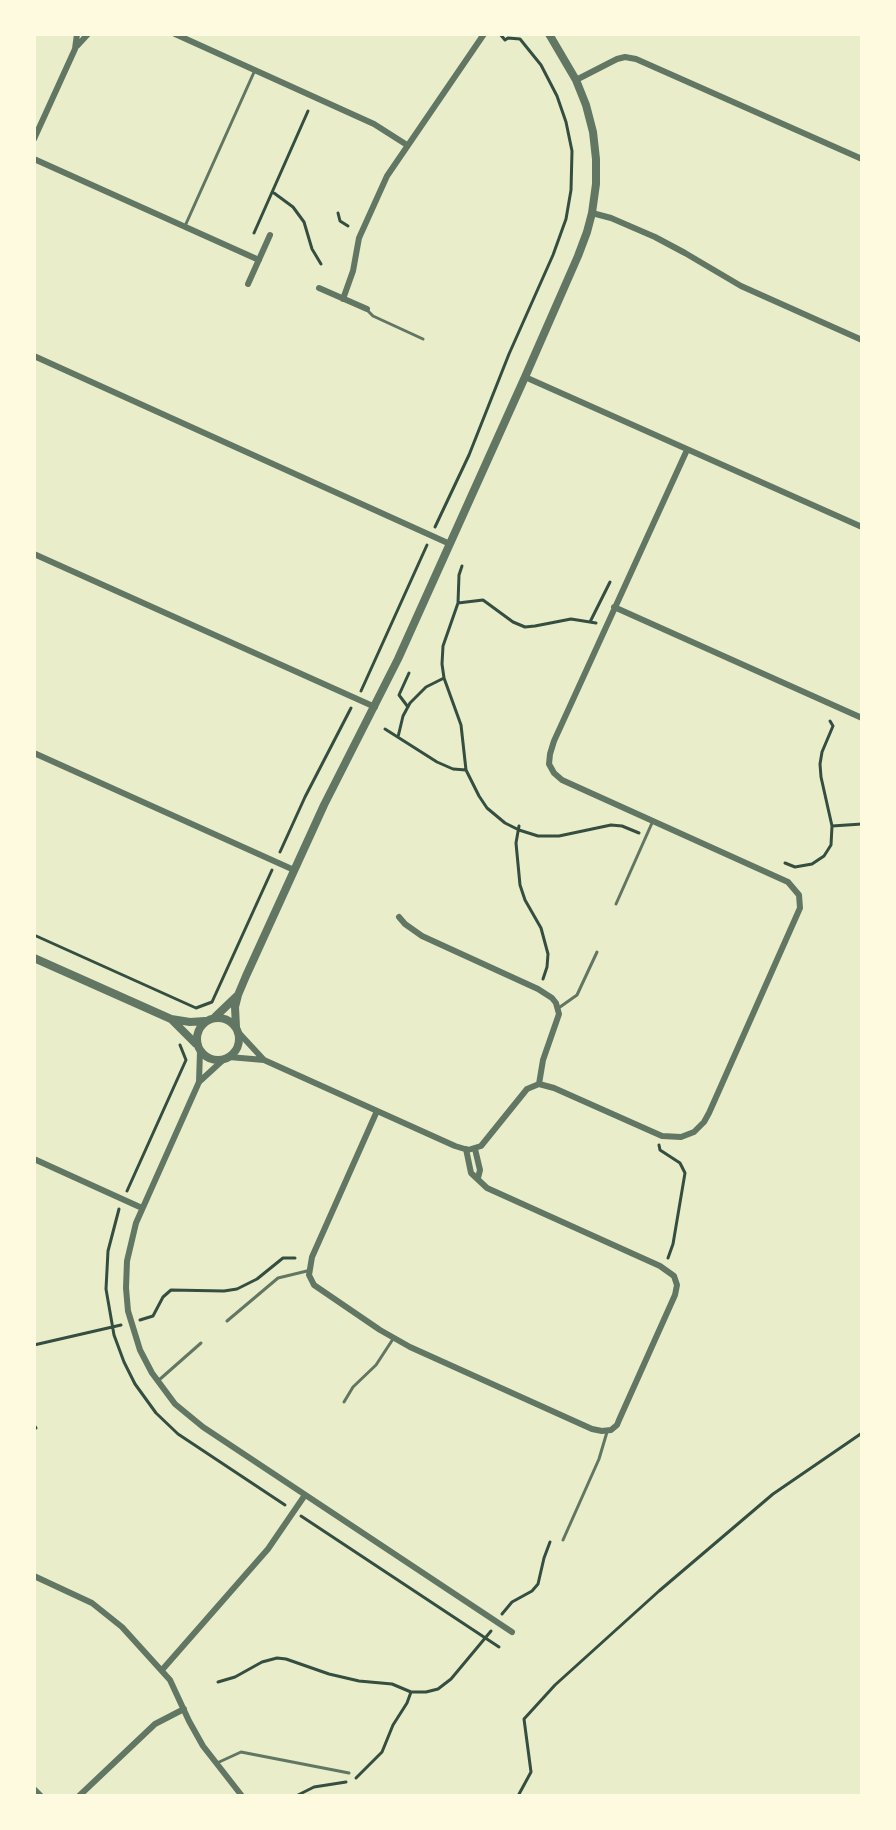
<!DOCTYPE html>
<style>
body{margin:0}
#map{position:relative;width:896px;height:1830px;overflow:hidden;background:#e9edc9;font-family:"Exo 2",sans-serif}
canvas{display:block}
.frame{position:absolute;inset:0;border:36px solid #fefae0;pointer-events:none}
</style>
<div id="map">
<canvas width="896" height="1830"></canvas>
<div class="frame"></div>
</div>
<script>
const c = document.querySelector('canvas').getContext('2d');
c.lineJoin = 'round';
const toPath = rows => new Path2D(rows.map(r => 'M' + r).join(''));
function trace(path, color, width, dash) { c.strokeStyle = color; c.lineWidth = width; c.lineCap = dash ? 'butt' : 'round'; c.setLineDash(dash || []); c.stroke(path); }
const path = toPath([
 [274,193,293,207,304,222,312,249,321,264],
 [338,213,340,221,348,226],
 [254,233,308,111],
 [435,527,469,455,509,354,553,255,566,219,571,190,572,151,566,122,557,96,541,65,520,39,508,38,505,40,500,34],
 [462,566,459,575,458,603,443,646,442,664,444,678,461,725,466,770,479,796,487,808,505,823,519,830,538,836,559,836,611,825,622,826,639,833],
 [458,603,483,600,513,622,525,627,535,626,571,619,596,623],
 [590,622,610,582],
 [361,691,427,545],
 [408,707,399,695,409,673],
 [385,729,437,762,453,769,466,770],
 [398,737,403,716,410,703,426,687,444,678],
 [519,826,516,843,520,885,525,900,541,928,548,954,547,967,543,979],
 [832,826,862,824],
 [280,852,305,797,351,708],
 [785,863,795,867,812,864,824,856,831,845,832,826,821,777,820,764,822,752,833,726,830,721],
 [34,935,196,1008,212,1002,272,870],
 [659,1145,660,1150,680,1163,685,1173,673,1244,668,1258],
 [127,1191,186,1060,180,1045],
 [119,1209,108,1251,106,1289,114,1335,124,1362,135,1384,156,1413,178,1434,285,1505],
 [140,1320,153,1316,163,1297,171,1290,224,1291,237,1289,257,1279,283,1258,295,1258],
 [34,1345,121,1325],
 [34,1425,36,1428],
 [301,1516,499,1647],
 [502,1614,512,1602,532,1591,538,1584,544,1558,550,1542],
 [218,1682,235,1677,262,1662,277,1658,286,1659,329,1674,359,1681,392,1684,411,1692,426,1692,438,1689,451,1679,491,1631],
 [356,1778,382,1752,393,1725,407,1703,411,1692],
 [296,1796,314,1787,346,1782],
 [518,1796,531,1772,524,1719,555,1685,659,1591,773,1494,862,1433]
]);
const service = toPath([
 [185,226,255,70],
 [367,310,373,316,423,339],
 [616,904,652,823],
 [560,1007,577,995,597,952],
 [227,1321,278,1278,307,1271],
 [159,1380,201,1343],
 [344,1402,353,1387,376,1365,393,1339],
 [563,1540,599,1459,607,1432],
 [217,1763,241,1752,349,1773]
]);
const minor = toPath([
 [175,34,374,124,407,145],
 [77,46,88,34],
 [576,80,617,59,625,57,636,59,862,159],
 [34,139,75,49,77,34],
 [34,159,259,260],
 [592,213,611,218,655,237,685,253,741,286,862,340],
 [248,284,270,235],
 [319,288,367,309],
 [343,299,353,271,359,238,387,176,484,34],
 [34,356,450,544],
 [525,377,862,527],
 [34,554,375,707],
 [614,607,862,718],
 [34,753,294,870],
 [399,917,405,924,422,936,538,989,552,998,556,1003,559,1014,543,1060,539,1084],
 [239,1033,264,1060],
 [200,1051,199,1082,136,1223,127,1261,126,1288,128,1311,140,1350,152,1373,175,1404,203,1427,512,1632],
 [229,1057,264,1060,455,1146,468,1150,481,1146,527,1089,539,1084],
 [199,1082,223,1060],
 [539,1084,554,1088,662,1136,681,1137,694,1132,704,1122,709,1113,800,908,799,895,788,882,562,780,554,773,549,764,550,754,554,741,687,450],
 [377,1111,312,1257,309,1275,314,1285,380,1330,410,1347,592,1429,602,1431,611,1430,617,1425,619,1420,675,1295,677,1285,674,1276,660,1266,487,1188,471,1173,466,1149],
 [475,1149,480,1170,478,1178],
 [34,1159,142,1208],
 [34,1576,92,1603,122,1627,170,1680,189,1721,203,1746,242,1796],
 [162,1670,268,1549,305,1495],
 [34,1789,41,1796],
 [79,1796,155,1724,184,1709]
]);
const tertiary = toPath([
 [34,958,171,1019,190,1022,205,1021],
 [215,1017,237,996],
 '197 1039a21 21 0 1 1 42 0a21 21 0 1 1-42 0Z',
 [172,1020,196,1044],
 [236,1027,235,1007,238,995,246,976,324,805,398,659,525,377,578,256,587,232,592,213,596,184,596,159,593,132,586,105,576,80,549,34]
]);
trace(path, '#344e41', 3);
trace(service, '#617663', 3);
trace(minor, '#617663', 6);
trace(tertiary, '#617663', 8);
</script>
